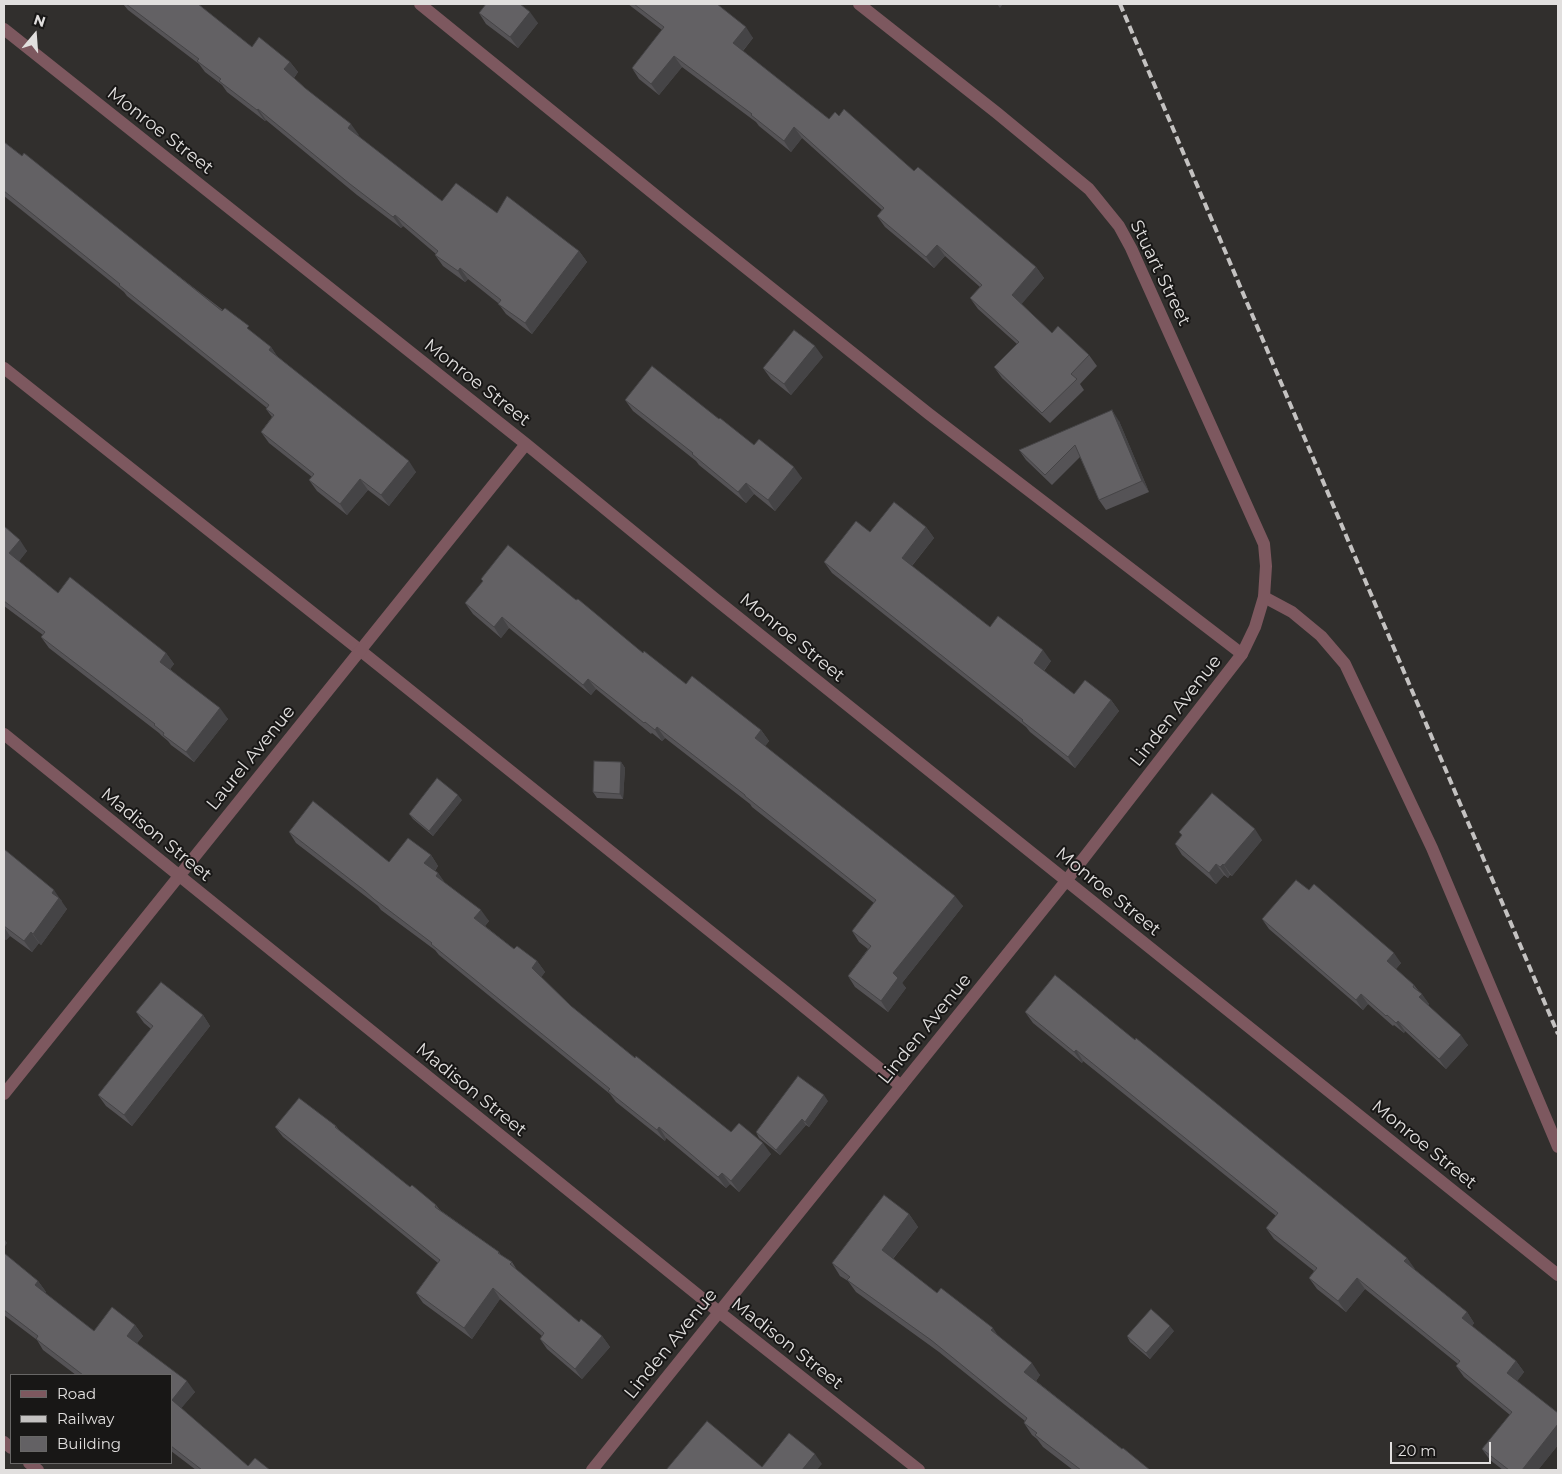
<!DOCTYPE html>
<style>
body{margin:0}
#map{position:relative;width:1562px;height:1474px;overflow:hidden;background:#312f2d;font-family:Montserrat,sans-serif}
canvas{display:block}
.frame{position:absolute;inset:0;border:5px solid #e1dfde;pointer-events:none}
.legend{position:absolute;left:10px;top:1374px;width:162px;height:90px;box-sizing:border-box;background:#181716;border:1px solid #686766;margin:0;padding:6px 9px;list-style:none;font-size:15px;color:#e1dfde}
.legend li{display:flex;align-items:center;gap:10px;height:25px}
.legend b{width:25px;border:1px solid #686766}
.north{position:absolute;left:10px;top:10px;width:50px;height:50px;-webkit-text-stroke:4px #181716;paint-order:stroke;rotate:18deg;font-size:14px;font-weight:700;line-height:20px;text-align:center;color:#e1dfde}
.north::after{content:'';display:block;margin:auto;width:18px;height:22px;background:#e1dfde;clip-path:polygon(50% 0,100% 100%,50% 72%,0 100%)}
.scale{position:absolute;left:1390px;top:1442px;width:101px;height:22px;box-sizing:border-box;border:2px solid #e1dfde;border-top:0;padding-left:6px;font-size:15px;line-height:18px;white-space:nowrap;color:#e1dfde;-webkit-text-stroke:4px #181716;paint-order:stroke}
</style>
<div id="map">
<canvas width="1562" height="1474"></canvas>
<div class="frame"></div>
<ul class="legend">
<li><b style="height:6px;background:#7d585f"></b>Road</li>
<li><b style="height:6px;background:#c4c2c1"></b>Railway</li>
<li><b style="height:14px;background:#636164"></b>Building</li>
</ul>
<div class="north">N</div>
<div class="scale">20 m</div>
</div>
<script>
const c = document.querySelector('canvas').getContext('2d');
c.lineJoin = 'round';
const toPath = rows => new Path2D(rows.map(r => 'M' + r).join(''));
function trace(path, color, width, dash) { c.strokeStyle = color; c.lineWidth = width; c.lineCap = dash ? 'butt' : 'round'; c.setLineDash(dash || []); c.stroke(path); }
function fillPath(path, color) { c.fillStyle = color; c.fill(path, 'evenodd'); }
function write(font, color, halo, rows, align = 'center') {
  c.font = font + ' Montserrat,sans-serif'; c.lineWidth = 4; c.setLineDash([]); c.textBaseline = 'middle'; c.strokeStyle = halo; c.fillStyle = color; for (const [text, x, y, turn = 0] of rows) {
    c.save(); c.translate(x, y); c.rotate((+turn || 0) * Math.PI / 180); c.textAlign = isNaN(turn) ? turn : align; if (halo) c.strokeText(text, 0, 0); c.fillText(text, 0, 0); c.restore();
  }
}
const service = toPath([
 [420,4,686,220,929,414,1242,654],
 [4,368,361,651,787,993,901,1086],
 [1264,597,1292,612,1321,636,1345,664,1432,848,1558,1147]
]);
const minor = toPath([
 [4,29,526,444,714,598,1558,1275],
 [4,734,719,1312,919,1470],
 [4,1094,526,444],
 [4,1442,11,1448],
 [29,1463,38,1470],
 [592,1470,1066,881,1242,654,1255,627,1264,597,1266,566,1264,544,1131,248,1119,226,1089,189,997,113,859,4]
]);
const rail = toPath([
 [1120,4,1558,1034]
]);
const wall = toPath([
 [123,4,198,4,252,47,290,62,298,72,294,78,358,136,442,201,497,213,579,251,587,262,532,334,506,314,498,303,468,279,465,282,443,266,435,255,436,254,403,226,401,228,357,195,266,120,265,121,227,92,222,85,205,72,199,64,128,10],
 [628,4,717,4,753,38,743,51,829,119,839,116,914,171,1036,267,1044,278,1021,304,1052,333,1089,355,1097,366,1080,384,1084,390,1050,423,1002,378,994,367,1017,344,978,309,970,298,980,287,945,256,934,268,885,227,877,216,882,210,802,138,791,152,759,126,756,122,682,67,659,95,639,79,632,68,662,30],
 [479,13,538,23,518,48,486,24],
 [4,142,271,347,277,356,416,472,389,506,368,490,347,515,317,491,309,480,312,477,269,443,261,432,272,417,266,409,267,408,127,296,124,292,4,196],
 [823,357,791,395,771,379,763,368],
 [625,400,719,419,754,445,802,478,775,511,754,494,746,503,699,465,696,461,633,411],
 [1119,421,1149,492,1106,510,1099,500,1080,457,1052,485,1026,460,1019,450],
 [4,526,27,551,19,561,58,593,166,653,174,664,170,669,228,719,194,762,171,745,168,741,162,736,159,733,49,648,41,637,43,635,4,606],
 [926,527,934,538,912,566,990,627,1051,661,1044,671,1074,694,1111,700,1119,711,1075,768,1030,732,1026,727,832,573,824,562,870,532],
 [481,579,576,600,643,653,686,684,761,730,769,741,765,746,963,906,902,983,906,988,888,1012,855,987,848,976,868,949,859,942,852,931,874,903,752,807,750,804,665,738,662,741,652,733,651,734,596,689,591,695,509,628,501,638,473,614,465,603,483,582],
 [621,762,625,768,623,799,597,798,593,792],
 [462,800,433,836,413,819,409,814],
 [289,832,389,862,431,855,438,866,435,871,438,873,444,882,489,921,485,926,514,949,537,961,545,972,541,977,571,1006,635,1058,731,1132,771,1154,739,1192,730,1184,726,1188,666,1138,665,1141,616,1102,610,1094,439,955,435,950,381,910,378,906,373,902,296,843],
 [1179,832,1262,840,1232,876,1230,875,1228,878,1224,875,1216,884,1182,855,1175,844,1182,836],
 [4,849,62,901,61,902,67,909,41,945,39,943,32,952,10,936,6,940,4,938],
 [1309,890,1401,963,1396,969,1414,985,1429,1004,1428,1005,1468,1045,1446,1069,1405,1031,1404,1033,1394,1025,1393,1026,1368,1004,1363,1010,1269,929,1262,919],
 [136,1012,203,1015,210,1026,132,1126,106,1106,98,1095,151,1029,144,1023],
 [1025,1012,1407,1258,1414,1269,1467,1312,1474,1323,1472,1326,1516,1361,1524,1372,1517,1381,1558,1445,1538,1470,1503,1470,1490,1460,1482,1449,1510,1415,1464,1377,1456,1366,1458,1364,1365,1289,1346,1312,1317,1289,1309,1278,1314,1271,1274,1239,1266,1228,1276,1216,1083,1061,1082,1063,1033,1023],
 [828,1101,809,1127,806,1125,780,1155,759,1138,756,1132],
 [336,1126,339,1130,410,1187,436,1205,440,1210,499,1252,501,1255,512,1262,517,1270,579,1322,602,1336,610,1347,582,1379,547,1349,540,1339,542,1336,500,1299,472,1339,423,1303,416,1293,438,1263,283,1137,275,1127],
 [909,1214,918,1227,893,1259,937,1293,998,1336,1040,1375,1036,1381,1122,1449,1150,1470,1073,1470,1043,1447,1037,1439,1032,1435,1024,1423,1025,1421,939,1352,856,1292,848,1281,840,1276,832,1263],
 [4,1253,38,1281,46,1292,45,1293,94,1331,135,1325,143,1336,137,1343,195,1392,181,1408,248,1466,270,1470,196,1470,171,1451,171,1375,76,1375,43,1350,37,1340,4,1315],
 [1174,1331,1150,1359,1130,1342,1127,1336]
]);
const shadedWall = toPath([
 [997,4,1003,4,1000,8],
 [530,12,538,23,518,48,510,37],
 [746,27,753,38,740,54,733,43],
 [674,56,682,67,659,95,651,84],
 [290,62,298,72,292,80,284,69],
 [258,109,266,120,265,121,257,110],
 [351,124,359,135,356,139,348,128],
 [794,127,802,138,791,152,784,141],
 [395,215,403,226,401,228,393,217],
 [937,245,945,256,934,268,926,257],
 [579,251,587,262,532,334,525,323],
 [1036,267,1044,278,1020,306,1012,295],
 [460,268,468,279,465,282,458,271],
 [815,346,823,357,791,395,784,384],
 [271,347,278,358,269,350],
 [1112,410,1119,421,1149,492,1142,481],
 [409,461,416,472,389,506,381,495],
 [794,467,802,478,775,511,768,500],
 [360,479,368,490,347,515,340,504],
 [746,483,754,494,746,503,738,492],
 [926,527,934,538,909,569,902,558],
 [20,540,27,551,17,564,9,553],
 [502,617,509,628,501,638,494,627],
 [1043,650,1051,661,1041,674,1034,663],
 [166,653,174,664,167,673,160,662],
 [588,679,596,689,591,695,583,685],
 [1111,700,1119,711,1075,768,1068,757],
 [220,708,228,719,194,762,186,752],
 [657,727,665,738,662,741,655,730],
 [761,730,769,741,763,749,755,738],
 [621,762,625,768,623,799,620,794],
 [458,795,462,800,433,836,429,831],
 [1255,829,1262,840,1232,876,1224,865],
 [431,855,438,866,432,874,424,863],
 [1216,864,1224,875,1216,884,1209,873],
 [1223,864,1230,875,1228,878,1220,867],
 [438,873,446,884,436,876],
 [54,890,67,909,41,945,33,934,52,893],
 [955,896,963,906,902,983,906,988,888,1012,881,1001,893,973],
 [481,910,489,921,482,929,474,918],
 [4,927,10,936,6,940,4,937],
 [31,932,39,943,32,952,24,941],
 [1394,953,1401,963,1394,971,1387,961],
 [537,961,545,972,540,979,532,968],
 [1361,994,1368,1004,1363,1010,1356,1000],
 [1422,994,1429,1004,1427,1007,1419,997],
 [203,1015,210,1026,132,1126,124,1115],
 [1398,1021,1405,1031,1404,1033,1396,1023],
 [1461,1035,1468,1045,1446,1069,1439,1059],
 [1076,1050,1083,1061,1082,1063,1074,1052],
 [824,1095,828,1101,809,1127,805,1122],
 [802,1119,806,1125,780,1155,776,1150],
 [659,1127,666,1138,665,1141,657,1130],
 [763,1143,771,1154,739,1192,731,1181],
 [722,1173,730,1184,726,1188,718,1177],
 [909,1214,918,1227,890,1262,882,1250],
 [4,1238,7,1243,4,1248],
 [1407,1258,1415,1269,1412,1272,1404,1261],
 [1357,1278,1365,1289,1346,1312,1338,1301],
 [38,1281,46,1292,43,1296,35,1285],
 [493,1288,500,1299,472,1339,464,1328],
 [1467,1312,1474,1323,1470,1329,1462,1318],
 [135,1325,143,1336,134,1346,127,1336],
 [1170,1326,1174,1331,1150,1359,1146,1353],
 [993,1328,1001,1340,991,1330],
 [602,1336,610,1347,582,1379,575,1369],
 [1516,1361,1524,1372,1515,1384,1507,1373],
 [1032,1363,1040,1375,1033,1385,1024,1372],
 [187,1381,195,1392,179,1411,172,1400],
 [1558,1424,1558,1445,1538,1470,1522,1470],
 [815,1454,822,1464,817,1470,802,1470]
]);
const building = toPath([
 [126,4,198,4,252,47,259,37,290,62,284,69,305,88,351,124,348,128,442,201,456,183,497,213,507,196,579,251,525,323,498,304,501,300,460,268,458,271,435,255,438,251,395,215,393,217,350,184,258,109,257,110,219,81,221,79,197,61,199,59,126,4],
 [486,4,520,4,530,12,510,37,479,13,486,4],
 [634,4,717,4,746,27,733,43,829,119,835,112,839,116,844,109,914,171,918,167,1036,267,1012,295,1052,333,1058,326,1089,355,1071,374,1077,379,1042,413,994,367,1019,342,970,298,982,285,937,245,926,257,877,216,884,208,794,127,784,141,751,115,752,114,674,56,651,84,632,68,664,27,634,4],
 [4,142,22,156,24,153,222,311,225,308,249,326,247,328,271,347,269,350,409,461,381,495,360,479,340,504,309,480,314,474,261,432,274,415,266,409,269,405,119,285,120,284,4,191,4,142],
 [794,330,815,346,784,384,763,368,794,330],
 [652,366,719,419,720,418,754,445,759,439,794,467,768,500,746,483,738,492,692,454,693,453,625,400,652,366],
 [1112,410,1142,481,1099,500,1075,445,1045,475,1019,450,1112,410],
 [894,502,926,527,902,558,990,627,998,616,1043,650,1034,663,1074,694,1085,680,1111,700,1068,757,1022,721,1023,720,824,562,856,521,870,532,894,502],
 [4,526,20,540,9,553,58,593,70,577,166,653,160,662,220,708,186,752,163,735,164,733,154,725,155,724,41,637,45,632,4,601,4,526],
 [508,545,576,600,578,599,643,653,644,651,686,684,692,676,761,730,755,738,955,896,893,973,898,978,881,1001,848,976,871,946,852,931,876,900,745,796,745,795,657,727,655,730,645,722,644,723,588,679,583,685,502,617,494,627,465,603,483,581,481,579,508,545],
 [594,761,621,762,620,794,593,792,594,761],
 [437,778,458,795,429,831,409,814,437,778],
 [1212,793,1255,829,1224,865,1223,864,1220,867,1216,864,1209,873,1175,844,1182,835,1179,832,1212,793],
 [313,801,389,862,408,838,431,855,424,863,438,873,436,876,481,910,474,918,514,949,517,946,537,961,532,968,571,1006,635,1058,636,1056,731,1132,739,1123,763,1143,731,1181,722,1173,718,1177,659,1127,657,1130,608,1091,610,1089,431,944,432,943,374,899,365,891,289,832,313,801],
 [4,849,54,890,52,893,59,898,33,934,31,932,24,941,4,926,4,849],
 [1296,880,1309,890,1314,884,1394,953,1387,961,1414,985,1413,987,1422,994,1419,997,1461,1035,1439,1059,1398,1021,1396,1023,1387,1015,1386,1016,1361,994,1356,1000,1262,919,1296,880],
 [1055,975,1135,1040,1136,1038,1407,1258,1404,1261,1467,1312,1462,1318,1516,1361,1507,1373,1558,1413,1558,1424,1522,1470,1509,1470,1482,1449,1512,1412,1456,1366,1460,1361,1357,1278,1338,1301,1309,1278,1317,1268,1266,1228,1278,1213,1076,1050,1074,1052,1025,1012,1055,975],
 [161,982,203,1015,124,1115,98,1095,153,1026,136,1012,161,982],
 [798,1076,824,1095,805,1122,802,1119,776,1150,756,1132,798,1076],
 [299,1098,336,1126,335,1127,410,1187,412,1185,436,1205,435,1207,499,1252,498,1253,512,1262,510,1264,579,1322,581,1319,602,1336,575,1369,540,1339,544,1333,493,1288,464,1328,416,1293,440,1260,275,1127,299,1098],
 [884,1195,909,1214,882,1250,937,1293,941,1288,993,1328,991,1330,1032,1363,1024,1372,1122,1449,1123,1448,1150,1470,1081,1470,1035,1435,1037,1433,1024,1423,1027,1418,931,1340,847,1280,850,1277,832,1263,884,1195],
 [4,1253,38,1281,35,1285,94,1331,112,1307,135,1325,127,1336,187,1381,172,1400,248,1466,255,1458,270,1470,202,1470,171,1446,171,1375,83,1375,36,1339,38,1336,4,1310,4,1253],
 [1151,1309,1170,1326,1146,1353,1127,1336,1151,1309],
 [707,1421,762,1467,789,1433,815,1454,802,1470,666,1470,707,1421]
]);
const streetNames = [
 ["Monroe Street",160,131,38],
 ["Stuart Street",1160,273,64],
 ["Monroe Street",477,383,38],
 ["Monroe Street",792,638,39],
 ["Linden Avenue",1176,711,-52],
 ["Laurel Avenue",251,758,-51],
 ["Madison Street",156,835,39],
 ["Monroe Street",1108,892,39],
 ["Linden Avenue",925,1029,-51],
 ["Madison Street",471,1090,39],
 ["Monroe Street",1424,1145,39],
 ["Linden Avenue",671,1344,-51],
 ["Madison Street",787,1344,38]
];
trace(service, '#7d585f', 12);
trace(minor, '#7d585f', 12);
trace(rail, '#c4c2c1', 4, [8, 4]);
fillPath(wall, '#555356');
fillPath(shadedWall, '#454446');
fillPath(building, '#636164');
trace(building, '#454446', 1);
write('18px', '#e1dfde', '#181716', streetNames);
</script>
